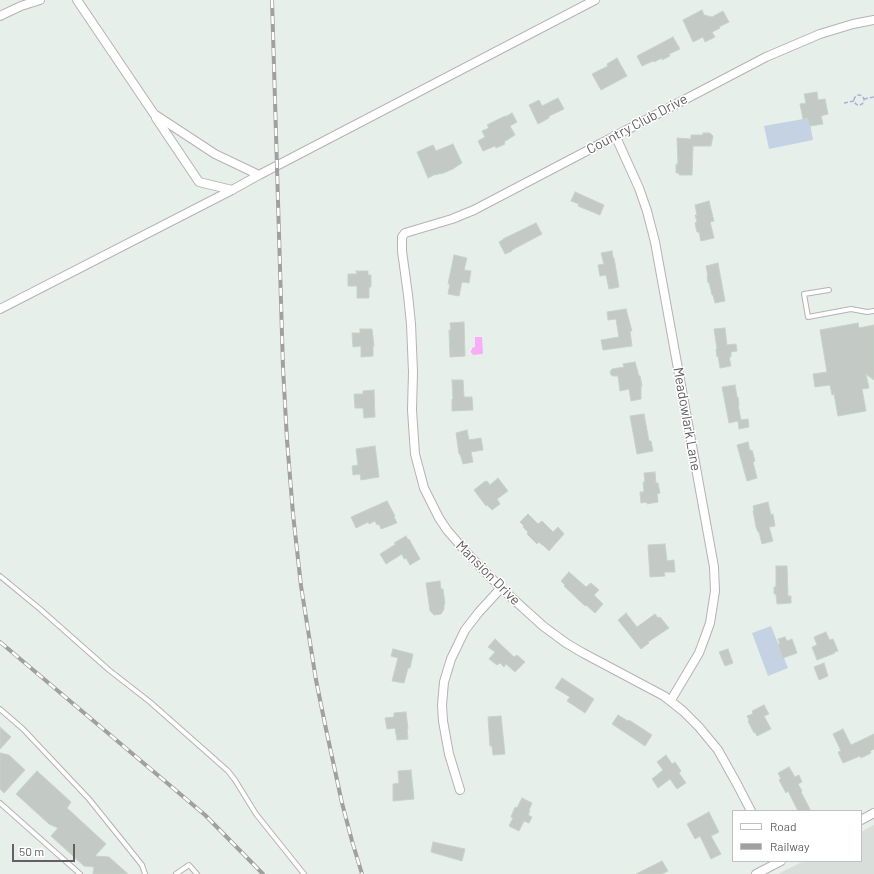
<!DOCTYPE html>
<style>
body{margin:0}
#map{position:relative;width:874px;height:874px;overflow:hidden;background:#e6efea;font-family:Barlow,sans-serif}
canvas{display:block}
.legend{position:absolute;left:732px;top:810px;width:130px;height:52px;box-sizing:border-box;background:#fff;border:1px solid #c1bfc1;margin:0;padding:5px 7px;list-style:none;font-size:12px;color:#655e64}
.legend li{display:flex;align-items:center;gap:8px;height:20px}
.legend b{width:20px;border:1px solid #c1bfc1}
.scale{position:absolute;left:12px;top:844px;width:63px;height:18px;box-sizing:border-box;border:2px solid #655e64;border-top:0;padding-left:5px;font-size:12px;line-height:14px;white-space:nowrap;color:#655e64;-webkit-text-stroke:3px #fff;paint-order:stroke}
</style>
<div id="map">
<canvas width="874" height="874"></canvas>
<ul class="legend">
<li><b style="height:5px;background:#fff"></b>Road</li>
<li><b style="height:5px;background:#a29fa1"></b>Railway</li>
</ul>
<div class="scale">50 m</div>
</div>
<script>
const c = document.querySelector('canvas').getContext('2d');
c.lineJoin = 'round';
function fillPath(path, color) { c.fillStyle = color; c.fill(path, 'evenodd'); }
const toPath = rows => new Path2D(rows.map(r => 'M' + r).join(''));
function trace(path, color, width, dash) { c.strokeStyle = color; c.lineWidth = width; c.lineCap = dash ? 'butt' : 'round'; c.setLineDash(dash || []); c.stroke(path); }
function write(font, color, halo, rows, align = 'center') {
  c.font = font + ' Barlow,sans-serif'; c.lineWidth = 3; c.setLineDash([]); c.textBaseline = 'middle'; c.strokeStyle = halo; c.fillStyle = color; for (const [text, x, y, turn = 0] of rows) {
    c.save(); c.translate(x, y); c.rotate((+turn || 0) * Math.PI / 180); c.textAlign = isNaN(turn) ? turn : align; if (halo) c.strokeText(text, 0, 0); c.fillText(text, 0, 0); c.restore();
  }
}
const industrial = toPath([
 [874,825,874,874,778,874,804,861,861,861,861,832]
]);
const green = toPath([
 [809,118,813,140,769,149,764,126],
 [771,626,788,668,768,676,752,633]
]);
const water = toPath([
 [475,337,482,337,483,353,482,354,473,355,472,353,471,353,471,350,472,350,472,348,475,347]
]);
const building = toPath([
 [702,10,704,15,712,17,723,11,729,22,719,27,720,28,712,32,715,37,705,42,703,37,693,42,683,20,702,10],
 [673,37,680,49,669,54,670,56,662,60,662,58,654,62,653,61,642,66,637,56,673,37],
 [617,58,627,76,601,90,592,74,608,66,607,64,617,58],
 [817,92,818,100,825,99,828,114,821,116,823,124,810,126,808,118,803,119,800,104,806,103,804,94,817,92],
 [558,98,564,109,549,116,549,118,538,124,529,105,539,100,542,106,558,98],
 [512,113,517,122,510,126,515,135,504,142,505,144,496,148,495,146,483,151,478,141,485,137,482,131,489,128,487,125,505,116,505,117,512,113],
 [703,133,710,133,713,136,711,146,693,146,692,175,679,175,679,173,676,173,676,164,678,164,677,138,691,139,691,135,703,135,703,133],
 [453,144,462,163,457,166,453,169,441,174,441,173,436,175,436,174,428,178,417,152,433,145,436,151,453,144],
 [575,192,604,205,600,215,578,206,579,204,571,201,575,192],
 [709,201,714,221,710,222,714,238,701,241,699,232,697,232,695,223,697,222,695,215,697,215,695,205,709,201],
 [536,223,542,234,512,250,512,251,505,254,499,242,504,239,503,239,536,223],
 [612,251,613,258,614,258,619,287,609,289,606,275,600,276,598,265,604,264,601,253,612,251],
 [454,255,467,258,464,270,471,271,469,283,462,282,459,296,448,294,450,284,448,284,454,255],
 [718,263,725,301,715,303,713,295,712,295,709,282,708,283,707,276,708,276,706,266,718,263],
 [356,271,368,271,368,275,371,275,371,287,369,287,369,298,357,298,357,286,348,286,348,274,357,274,356,271],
 [626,309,632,331,630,331,632,346,603,350,601,340,619,337,616,319,608,320,607,312,626,309],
 [464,322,465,356,450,357,449,330,451,330,450,323,464,322],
 [858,323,859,328,874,325,874,380,866,374,869,388,862,389,866,411,838,416,834,394,832,395,830,385,815,387,813,374,827,372,820,330,858,323],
 [725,328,727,345,736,344,737,351,731,352,731,357,729,357,731,366,720,368,718,356,717,357,716,349,717,349,714,329,725,328],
 [360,329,372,329,374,346,373,346,373,356,361,357,361,346,353,347,352,333,360,333,360,329],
 [635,362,639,376,640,376,642,386,641,386,641,399,631,401,629,389,620,391,618,376,613,376,611,375,610,372,612,369,624,367,623,364,635,362],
 [452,380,463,380,464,397,472,397,473,410,452,411,452,399,453,399,452,380],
 [735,385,737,397,738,397,739,405,738,405,741,420,748,419,749,427,739,429,738,421,729,423,722,387,735,385],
 [374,390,375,417,364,418,363,408,355,408,354,394,363,394,363,391,374,390],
 [644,414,649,441,651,441,653,451,637,454,630,416,644,414],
 [467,430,469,440,481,438,483,450,471,452,473,462,463,464,460,454,459,454,456,433,467,430],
 [748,442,750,451,752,450,755,461,753,462,757,478,747,481,737,445,748,442],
 [375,446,379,477,361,480,360,474,353,475,352,466,358,465,356,449,375,446],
 [655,472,656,483,658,483,660,493,657,494,658,502,647,504,647,502,641,503,640,492,644,492,643,482,645,482,644,473,655,472],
 [498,478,508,491,497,499,500,504,492,510,487,505,486,506,474,490,484,482,487,481,490,485,498,478],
 [387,501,395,516,394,517,397,523,381,529,379,524,377,525,375,521,369,524,368,522,356,528,351,517,387,501],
 [768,502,771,515,773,514,775,526,769,527,773,541,762,544,759,532,758,532,756,527,754,516,753,511,754,511,753,506,768,502],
 [528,514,538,524,542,521,553,532,558,527,564,534,549,551,543,545,542,545,539,542,537,544,527,534,528,532,523,527,524,526,520,522,528,514],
 [406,536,408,540,409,539,420,559,410,565,406,558,404,559,402,554,386,564,380,554,396,544,394,543,406,536],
 [665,544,667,561,674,560,675,572,664,572,665,576,650,577,648,545,665,544],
 [776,566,787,566,788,596,791,596,791,603,777,604,776,594,774,594,774,587,776,587,776,566],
 [569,572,586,587,591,583,599,590,594,595,603,604,595,613,586,605,585,606,564,586,565,585,561,581,569,572],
 [440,581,441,589,443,589,445,604,444,604,444,609,441,614,434,615,430,611,426,583,440,581],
 [626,613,637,627,655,614,658,618,660,617,669,628,648,642,649,643,641,649,618,620,626,613],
 [826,632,829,639,830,640,833,639,838,651,834,652,835,653,817,660,812,647,817,645,814,637,826,632],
 [785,637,787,641,792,639,797,653,783,658,778,644,780,644,778,639,785,637],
 [495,639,514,657,517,655,525,662,515,672,506,664,504,667,500,663,497,665,489,659,495,652,488,647,495,639],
 [393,649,413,654,410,668,408,668,404,683,392,681,398,658,391,656,393,649],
 [728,649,733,663,725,666,719,652,728,649],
 [824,663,828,676,819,680,814,667,824,663],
 [562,678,594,699,585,713,567,701,570,697,555,688,562,678],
 [764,705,769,714,764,716,771,729,757,736,755,732,754,733,748,721,749,720,747,716,753,714,752,711,764,705],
 [406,712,408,729,407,729,408,739,397,740,395,728,387,729,385,718,394,717,394,713,406,712],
 [618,715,628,721,629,720,652,735,645,746,612,724,618,715],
 [501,716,505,754,493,755,492,746,490,746,488,717,501,716],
 [0,727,11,737,0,749,0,727],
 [843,729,851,745,874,734,874,749,870,751,871,753,861,758,860,756,843,763,838,752,841,751,833,734,843,729],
 [0,753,9,755,25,770,4,793,0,789,0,753],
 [666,755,672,764,675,762,681,771,679,773,686,783,677,789,670,779,658,788,652,779,663,770,657,762,666,755],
 [789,767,795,777,799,775,802,782,798,784,802,791,801,792,811,811,798,811,788,791,786,793,779,780,781,779,778,773,789,767],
 [411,770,414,799,393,801,393,784,399,783,398,771,411,770],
 [37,771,71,802,67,808,106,844,95,856,109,857,128,874,93,874,94,867,84,866,51,836,58,828,49,824,16,794,37,771],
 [522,798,532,803,529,810,530,811,528,815,532,817,529,823,524,821,519,831,509,826,513,818,511,817,515,807,517,808,522,798],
 [709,812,719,832,711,836,721,854,711,859,700,836,695,839,687,824,709,812],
 [433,842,465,849,462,861,431,852,433,842],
 [662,861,668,871,662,874,636,874,662,861]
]);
const path = toPath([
 '854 100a5 5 0 1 1 10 0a5 5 0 1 1-10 0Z',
 [864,99,874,97],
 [844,103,854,101]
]);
const service = toPath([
 [829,290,804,294,808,317,851,309,867,312,874,311],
 [0,576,40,609,109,670,150,702,228,771,235,780,256,814,304,874],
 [0,709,23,729,89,799,142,865,145,874],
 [0,803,80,874],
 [176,874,189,865,197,874]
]);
const minor = toPath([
 [77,0,154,114,215,154,259,175],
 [0,16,21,6,40,0],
 [156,118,199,182,232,190],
 [615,135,639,188,647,211,655,242,714,567,715,591,710,623,705,637,699,653,671,700],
 [0,309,232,190,259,175,595,0],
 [460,790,449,754,443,721,442,705,444,682,451,659,465,630,479,612,501,588],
 [751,811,737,784,718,750,699,727,683,711,664,696,583,653,566,643,543,626,501,588,466,552,447,530,439,518,424,488,415,454,412,410,413,372,411,324,408,295,402,251,402,237,405,233,452,219,474,210,766,57,820,34,853,24,874,20],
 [861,820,874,813],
 [756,874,781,861]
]);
const rail = toPath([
 [272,0,283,368,287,440,293,514,301,586,316,680,326,729,342,803,352,841,362,874],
 [0,642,205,815,263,874]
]);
const streetNames = [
 ["Country Club Drive",637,124,-28],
 ["Meadowlark Lane",687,419,80],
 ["Mansion Drive",488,573,45]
];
fillPath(industrial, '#d8deda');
fillPath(green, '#c5d2e4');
fillPath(water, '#f8adf6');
fillPath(building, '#c3cac6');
trace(building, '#c5d3c9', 1);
trace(service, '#b7b1b6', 6);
trace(minor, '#b7b1b6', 10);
trace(path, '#a9b0d5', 1.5, [4, 2]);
trace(service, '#fff', 4);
trace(minor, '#fff', 8);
trace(rail, '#a29fa1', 4);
trace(rail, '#fff', 2.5, [8]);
write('14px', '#655e64', '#fff', streetNames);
</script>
